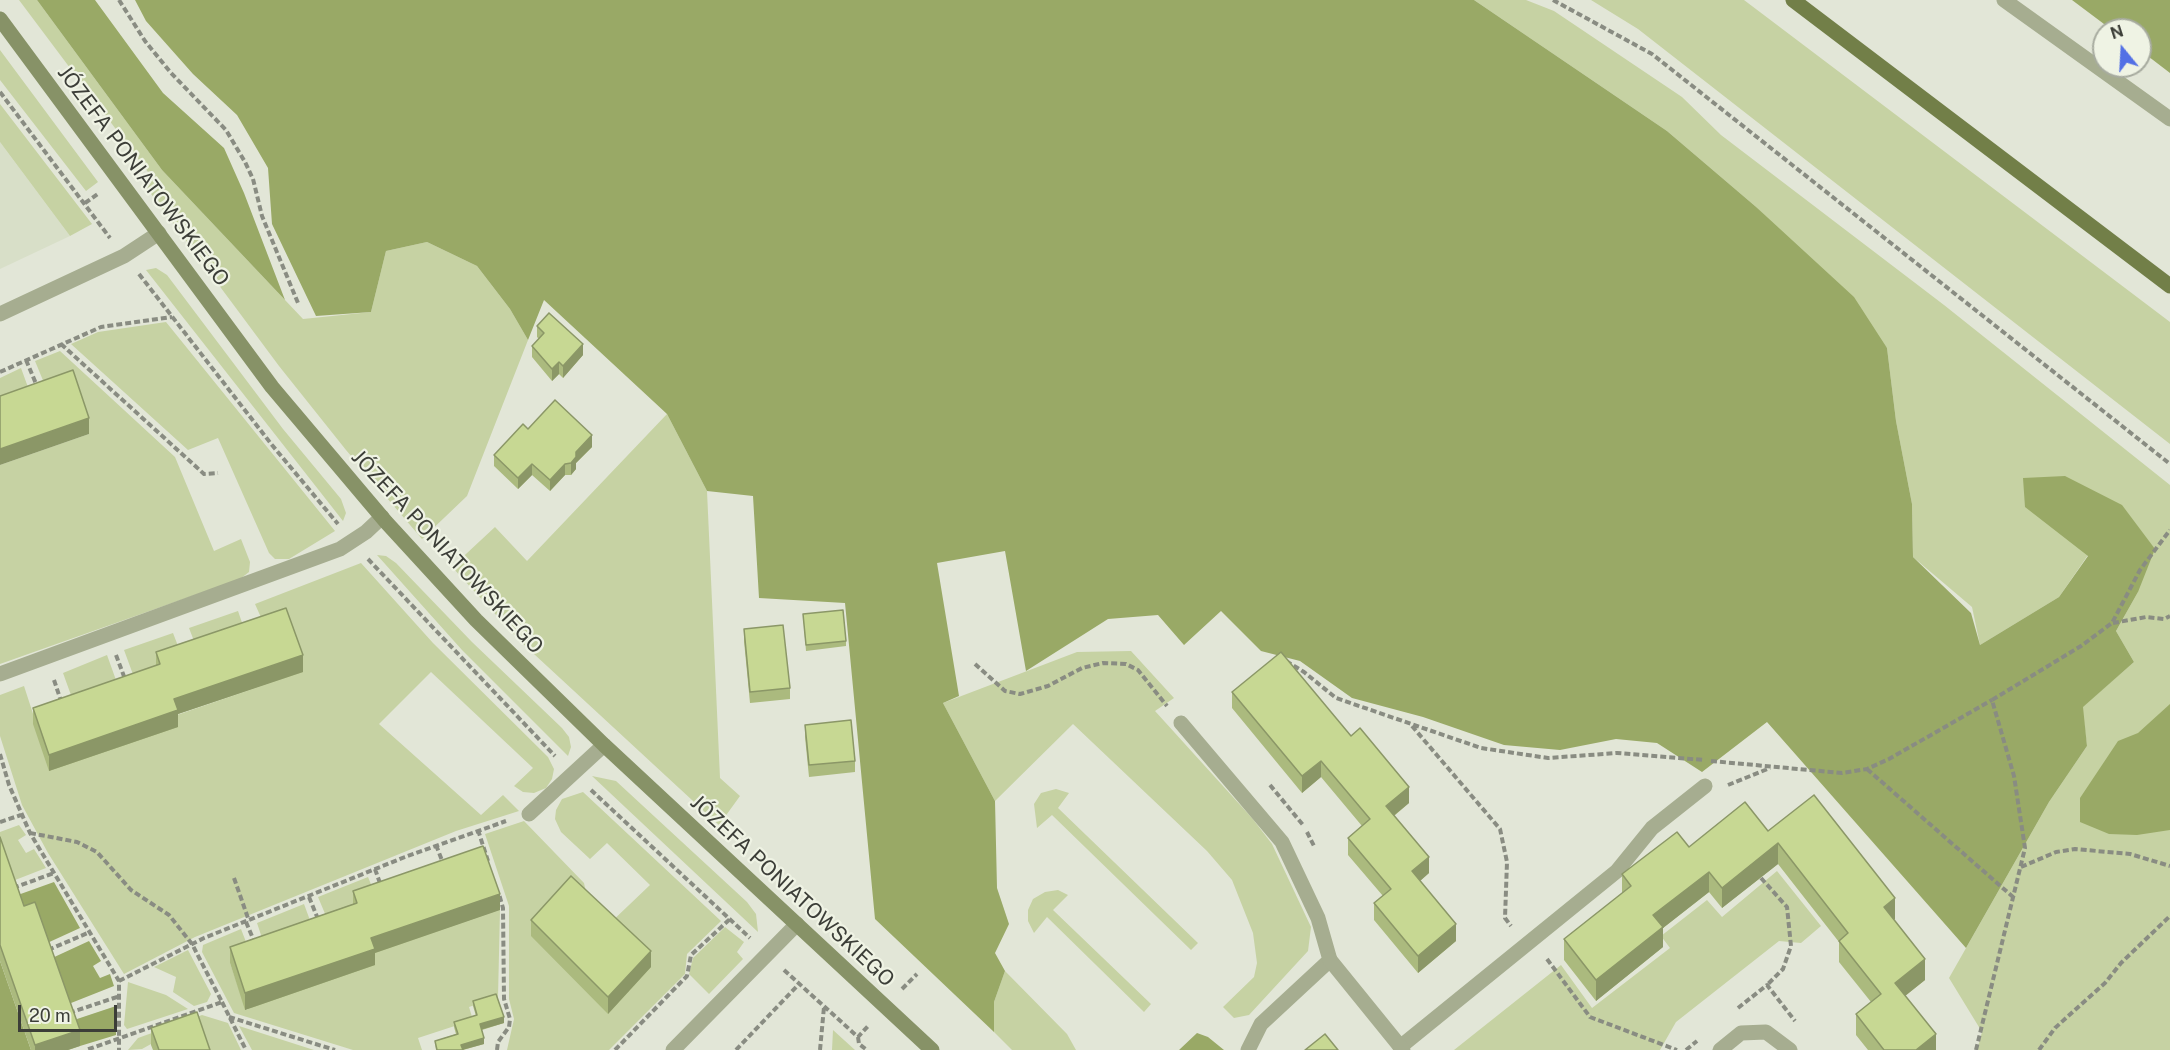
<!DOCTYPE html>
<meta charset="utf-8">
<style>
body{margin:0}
#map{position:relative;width:2170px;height:1050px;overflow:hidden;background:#e2e6d7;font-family:"Public Sans",sans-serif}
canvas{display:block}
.north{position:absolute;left:2092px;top:18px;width:60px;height:60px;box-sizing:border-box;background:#eff3e4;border:2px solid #a7ab9f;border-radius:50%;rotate:342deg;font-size:16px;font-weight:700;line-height:24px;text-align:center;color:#3c3e38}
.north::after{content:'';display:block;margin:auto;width:21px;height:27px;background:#5370e5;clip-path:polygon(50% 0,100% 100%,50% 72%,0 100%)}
.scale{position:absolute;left:18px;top:1005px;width:99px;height:27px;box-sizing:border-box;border:3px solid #3c3e38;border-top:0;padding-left:8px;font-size:18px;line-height:21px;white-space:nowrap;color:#3c3e38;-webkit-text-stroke:4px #eff3e4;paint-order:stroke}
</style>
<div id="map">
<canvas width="2170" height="1050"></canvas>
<div class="north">N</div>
<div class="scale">20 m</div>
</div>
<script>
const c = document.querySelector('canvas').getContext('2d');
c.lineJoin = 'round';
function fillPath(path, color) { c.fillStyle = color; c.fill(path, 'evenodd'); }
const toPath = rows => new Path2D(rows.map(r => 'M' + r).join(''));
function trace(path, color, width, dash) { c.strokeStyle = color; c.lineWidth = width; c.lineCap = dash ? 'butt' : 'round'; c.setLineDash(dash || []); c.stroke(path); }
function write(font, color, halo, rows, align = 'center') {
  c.font = font + ' "Public Sans",sans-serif'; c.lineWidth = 4.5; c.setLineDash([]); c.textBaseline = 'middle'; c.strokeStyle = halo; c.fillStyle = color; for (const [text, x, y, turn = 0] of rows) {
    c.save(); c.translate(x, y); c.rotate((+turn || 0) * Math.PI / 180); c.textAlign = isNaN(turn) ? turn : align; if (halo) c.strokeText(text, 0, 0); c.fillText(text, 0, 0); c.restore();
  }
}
const built = toPath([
 [0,142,70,236,0,269]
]);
const green = toPath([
 [19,0,37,0,162,170,303,319,371,312,386,251,427,242,477,266,510,309,528,340,467,496,422,539,346,450,279,366,140,179,148,172],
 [1474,0,1526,0,1554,11,1682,97,1721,135,1944,305,2170,485,2170,1050,1977,1050,1982,1032,1949,978,2049,802,2087,746,2082,707,2134,662,2116,631,2138,592,2038,518,2088,555,2059,597,1980,645,1972,607,1913,557,1912,504,1896,421,1887,348,1755,206,1667,131],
 [1591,0,1744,0,2170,322,2170,444,1638,29],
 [0,50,98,182,86,191,0,80],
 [0,104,92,224,70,236,0,142],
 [156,268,167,275,283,429,341,499,346,513,343,521,146,270],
 [166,322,335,531,289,559,275,559,269,553,218,438,188,450,71,344,98,332],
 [60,351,175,457,214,551,241,539,250,562,249,572,240,579,0,664,0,465,89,434,49,395,35,361],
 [21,368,33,401,0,412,0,378],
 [667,414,707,491,720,778,740,796,719,825,521,642,452,567,495,527,527,561],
 [377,555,386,556,396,563,472,642,562,728,569,737,571,747,568,756,462,650],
 [361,563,433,643,548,757,554,769,552,779,546,788,534,793,523,792,514,786,533,768,431,672,379,724,481,815,503,795,519,811,456,831,195,937,124,974,48,853,22,805,0,736,0,695,24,686,36,723,174,716,302,672,267,631,255,604],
 [238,611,247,637,199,654,189,628],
 [173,633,183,659,138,688,124,650],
 [1131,651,1174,698,1155,711,1252,818,1272,844,1311,927,1308,951,1249,1015,1234,1018,1223,1007,1254,977,1257,963,1253,933,1232,880,1207,851,1073,724,995,801,943,703,1077,652],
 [107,655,121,694,76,709,63,673],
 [592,776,616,781,747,902,756,914,758,932],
 [1056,789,1069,793,1058,808,1198,943,1191,950,1052,815,1037,828,1034,804,1041,793],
 [583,792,721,921,687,954,685,974,609,1050,507,1050,514,1019,509,999,509,906,485,834,524,821,584,883,586,892,607,926,650,885,607,843,590,859,561,832,555,819,556,810,562,799],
 [19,825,26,835,18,840,26,853,34,849,46,868,10,882,0,852,0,832],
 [1777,871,1821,926,1801,943,1779,941,1676,1022,1660,1050,1454,1050,1561,965,1592,1008,1670,948,1661,936,1707,900,1722,917],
 [368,877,377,899,331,928,318,897],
 [1058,890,1068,895,1053,910,1151,1004,1144,1012,1047,917,1034,933,1028,921,1028,910,1033,899,1045,892],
 [304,904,315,934,266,950,257,923],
 [500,910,498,997,469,1007,473,1020,418,1038,422,1050,353,1050,234,1013,202,952,203,945,241,929,251,955,230,963,246,1010,371,954],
 [725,927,744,942,737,952,743,959,709,994,689,974,693,958],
 [188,950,211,994,207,1002,194,1006,173,992,176,977,154,967],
 [1005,971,1067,1034,1076,1050,1012,1050,994,1032,994,1002],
 [128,982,166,995,188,1009,127,1029,124,1025],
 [202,1015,228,1023,241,1050,205,1050,151,1044,142,1049,128,1050,138,1038],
 [239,1026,314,1050,252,1050],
 [833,1030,855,1050,832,1050]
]);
const forest = toPath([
 [37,0,95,0,163,93,224,148,244,193,285,300,162,170],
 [135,0,1474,0,1667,131,1755,206,1854,297,1887,348,1896,421,1912,504,1913,557,1971,613,1980,645,2059,597,2088,556,2025,507,2023,478,2065,476,2122,505,2155,549,2138,592,2116,631,2134,662,2083,707,2087,746,2049,802,1966,948,1767,722,1702,772,1657,743,1616,739,1560,750,1504,745,1423,717,1352,698,1300,661,1261,651,1221,611,1184,645,1158,615,1108,619,1026,671,1005,551,937,563,959,696,943,703,995,801,997,888,1009,924,995,953,1005,971,994,1002,994,1032,875,919,845,603,759,598,753,496,707,491,667,414,544,300,528,340,510,309,477,266,427,242,386,251,371,312,316,316,272,224,268,168,237,115,193,74,146,21],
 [2072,0,2170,0,2170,73,2140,50,2140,30,2112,30],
 [2170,704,2170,830,2137,835,2109,834,2080,822,2080,798,2118,741,2138,733],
 [54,882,80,928,45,944,24,922,15,896],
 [89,941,101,961,93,966,100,978,110,974,114,986,66,1005,50,959],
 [0,961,31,1050,0,1050],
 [116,1006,116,1035,80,1046,71,1021],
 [1197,1033,1208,1037,1224,1050,1179,1050]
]);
const path = toPath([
 [119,0,145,41,171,73,226,130,245,162,253,179,262,216,298,303],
 [1553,0,1652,54,2170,464],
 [0,92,110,238],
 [85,203,99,193],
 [139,274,272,445,338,524],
 [61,344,204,474,218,473],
 [26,360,37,386],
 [0,372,101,327,172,317],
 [368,559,555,756],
 [2113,623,2146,617,2164,619,2170,616],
 [116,655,125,679],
 [1286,661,1304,672,1336,698,1481,748,1548,758,1617,753,1704,760],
 [975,664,1005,691,1020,694,1048,686,1082,668,1103,663,1126,664,1138,670,1167,706],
 [54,680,61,701],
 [1412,726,1500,829,1507,862,1505,918,1511,926],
 [0,754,9,785,30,833,119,981,119,1050],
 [1711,761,1842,773,1867,769,1889,759,1992,700],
 [1867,769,2013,897],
 [1270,785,1303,825],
 [1728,785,1770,768],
 [591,790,750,938],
 [0,822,21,815],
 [478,830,488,861],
 [1307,832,1314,846],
 [30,833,77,842,97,852,131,890,169,915,192,944,222,1002,86,1050],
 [436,845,443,863],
 [2021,867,2056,852,2075,849,2130,854,2170,866],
 [375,869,381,886],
 [234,878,249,921],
 [1761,878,1787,907,1791,946,1783,969,1767,985],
 [13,888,54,873],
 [309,897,318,919],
 [246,922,254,941],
 [48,950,90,932],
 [1547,959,1590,1017,1677,1050],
 [784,970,858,1037,869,1025],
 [119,981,204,938,405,857,506,821],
 [902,989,917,974],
 [222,1002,246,1050],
 [1738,1008,1767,985,1795,1021],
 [69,1013,120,996],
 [229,1017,335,1050],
 [858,1037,859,1044,867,1050],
 [497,1050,498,1042,509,1027,510,1019,504,999,503,908,499,894],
 [615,1050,687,976,691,955,730,919],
 [736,1050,799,984],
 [820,1050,824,1007],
 [1686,1050,1697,1041],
 [1976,1050,2025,848,2014,776,1992,700,2081,646,2112,623,2140,570,2170,530],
 [2039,1050,2055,1028,2105,983,2121,963,2170,916]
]);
const lane = toPath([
 [0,674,340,549,366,532,382,517],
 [1181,723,1282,842,1318,918,1330,960,1261,1024,1248,1050],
 [529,814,604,745],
 [1400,1047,1617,871,1652,828,1705,786]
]);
const street = toPath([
 [2004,0,2170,119],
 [0,314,124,256,159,233],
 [1330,960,1403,1050],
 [673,1050,797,924],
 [1720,1050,1741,1033,1766,1032,1790,1050]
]);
const secondary = toPath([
 [0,19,272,387,386,522,476,620,604,745,932,1050]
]);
const primary = toPath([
 [1793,0,2170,286]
]);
const wall = toPath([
 [537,326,583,355,563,378,559,374,552,381,532,357,532,346,539,339,537,337],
 [528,429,592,447,576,463,576,469,571,475,565,475,550,491,532,475,518,489,494,466,494,455],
 [803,614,846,641,846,646,806,651],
 [744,629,790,688,790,699,750,703,744,641],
 [156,652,303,672,178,714,178,727,49,771,33,724,33,708,156,666],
 [1232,692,1351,736,1409,803,1394,816,1429,873,1420,881,1456,941,1418,973,1374,920,1374,903,1383,896,1348,855,1348,838,1362,826,1321,777,1302,793,1232,708],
 [805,725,855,761,855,772,809,777,805,737],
 [1768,831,1895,919,1894,919,1925,980,1905,996,1936,1050,1868,1050,1856,1035,1856,1014,1871,1002,1839,962,1839,942,1778,864,1722,908,1709,892,1663,928,1663,947,1596,1001,1564,960,1564,939,1622,893,1622,874,1689,847],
 [0,837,24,906,80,1046,68,1050,31,1050,0,961],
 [353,891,500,910,375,953,375,965,245,1010,230,963,230,947,353,904],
 [531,920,651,967,608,1014,531,936],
 [473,1001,504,1023,482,1030,484,1044,463,1050,436,1050,435,1041,456,1034,454,1027,454,1022,476,1016,473,1006],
 [151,1028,210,1050,153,1050,151,1045]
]);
const shadedWall = toPath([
 [583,344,583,355,563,378,563,366],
 [559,362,559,374,552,381,552,369],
 [89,418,89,434,0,465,0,449],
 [592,435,592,447,576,463,576,469,571,475,571,463,576,452],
 [532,464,532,475,518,489,518,478],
 [565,464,565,475,550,491,550,480],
 [303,655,303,672,178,714,178,727,49,771,49,755,174,699],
 [1321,761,1321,777,1302,793,1302,776],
 [1409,787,1409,803,1386,822,1386,806],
 [1778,843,1778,864,1722,908,1722,888],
 [1429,857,1429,873,1412,888,1412,871],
 [1709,872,1709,892,1663,928,1663,947,1596,1001,1596,980,1653,915],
 [500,894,500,910,375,953,375,965,245,1010,245,993,371,938],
 [1895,898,1895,919,1884,927,1884,907],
 [1456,924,1456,941,1418,973,1418,956],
 [651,951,651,967,608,1014,608,997],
 [1925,959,1925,980,1895,1004,1895,983],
 [504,1017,504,1023,480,1030,480,1024],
 [80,1030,80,1046,68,1050,35,1050,35,1045],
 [1936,1034,1936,1050,1916,1050],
 [484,1038,484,1044,462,1050,461,1045]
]);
const building = toPath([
 [549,313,583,344,563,366,559,362,552,369,532,346,544,333,537,326,549,313],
 [73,370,89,418,0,449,0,396,73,370],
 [555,400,592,435,576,452,576,457,571,463,565,464,550,480,532,464,518,478,494,455,523,424,528,429,555,400],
 [286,608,303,655,174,699,178,710,49,755,33,708,160,664,156,652,286,608],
 [843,610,846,641,806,645,803,614,843,610],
 [783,625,790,688,750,692,744,629,783,625],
 [1281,652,1351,736,1360,728,1409,787,1386,806,1429,857,1412,871,1456,924,1418,956,1374,903,1391,889,1348,838,1370,819,1321,761,1302,776,1232,692,1281,652],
 [851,720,855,761,809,765,805,725,851,720],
 [1814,795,1895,898,1884,907,1925,959,1895,983,1936,1034,1916,1050,1884,1050,1856,1014,1881,994,1839,941,1848,933,1778,843,1722,888,1709,872,1653,915,1663,927,1596,980,1564,939,1631,886,1622,874,1677,832,1689,847,1745,802,1768,831,1814,795],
 [0,837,24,906,35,902,80,1030,35,1045,0,945,0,837],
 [483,846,500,894,371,938,375,949,245,993,230,947,357,903,353,891,483,846],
 [571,876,651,951,608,997,531,920,571,876],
 [496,994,504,1017,480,1024,484,1038,461,1045,463,1050,437,1050,435,1041,458,1034,454,1022,477,1015,473,1001,496,994],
 [197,1012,210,1050,159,1050,151,1028,197,1012],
 [1325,1034,1338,1050,1305,1050,1325,1034]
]);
const streetNames = [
 ["JÓZEFA PONIATOWSKIEGO",143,176,53],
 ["JÓZEFA PONIATOWSKIEGO",447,552,47],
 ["JÓZEFA PONIATOWSKIEGO",792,891,43]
];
fillPath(built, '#d8dfc8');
fillPath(green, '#c6d2a3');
fillPath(forest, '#99a966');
trace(path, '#898c82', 4, [6, 3]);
trace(lane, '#a6ad90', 15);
trace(street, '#a6ad90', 15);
trace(secondary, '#879267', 15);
trace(primary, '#727f48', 15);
fillPath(wall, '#abba7e');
fillPath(shadedWall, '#8b9767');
fillPath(building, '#c7d893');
trace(building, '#8b9767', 1.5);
write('21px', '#3c3e38', '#eff3e4', streetNames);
</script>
